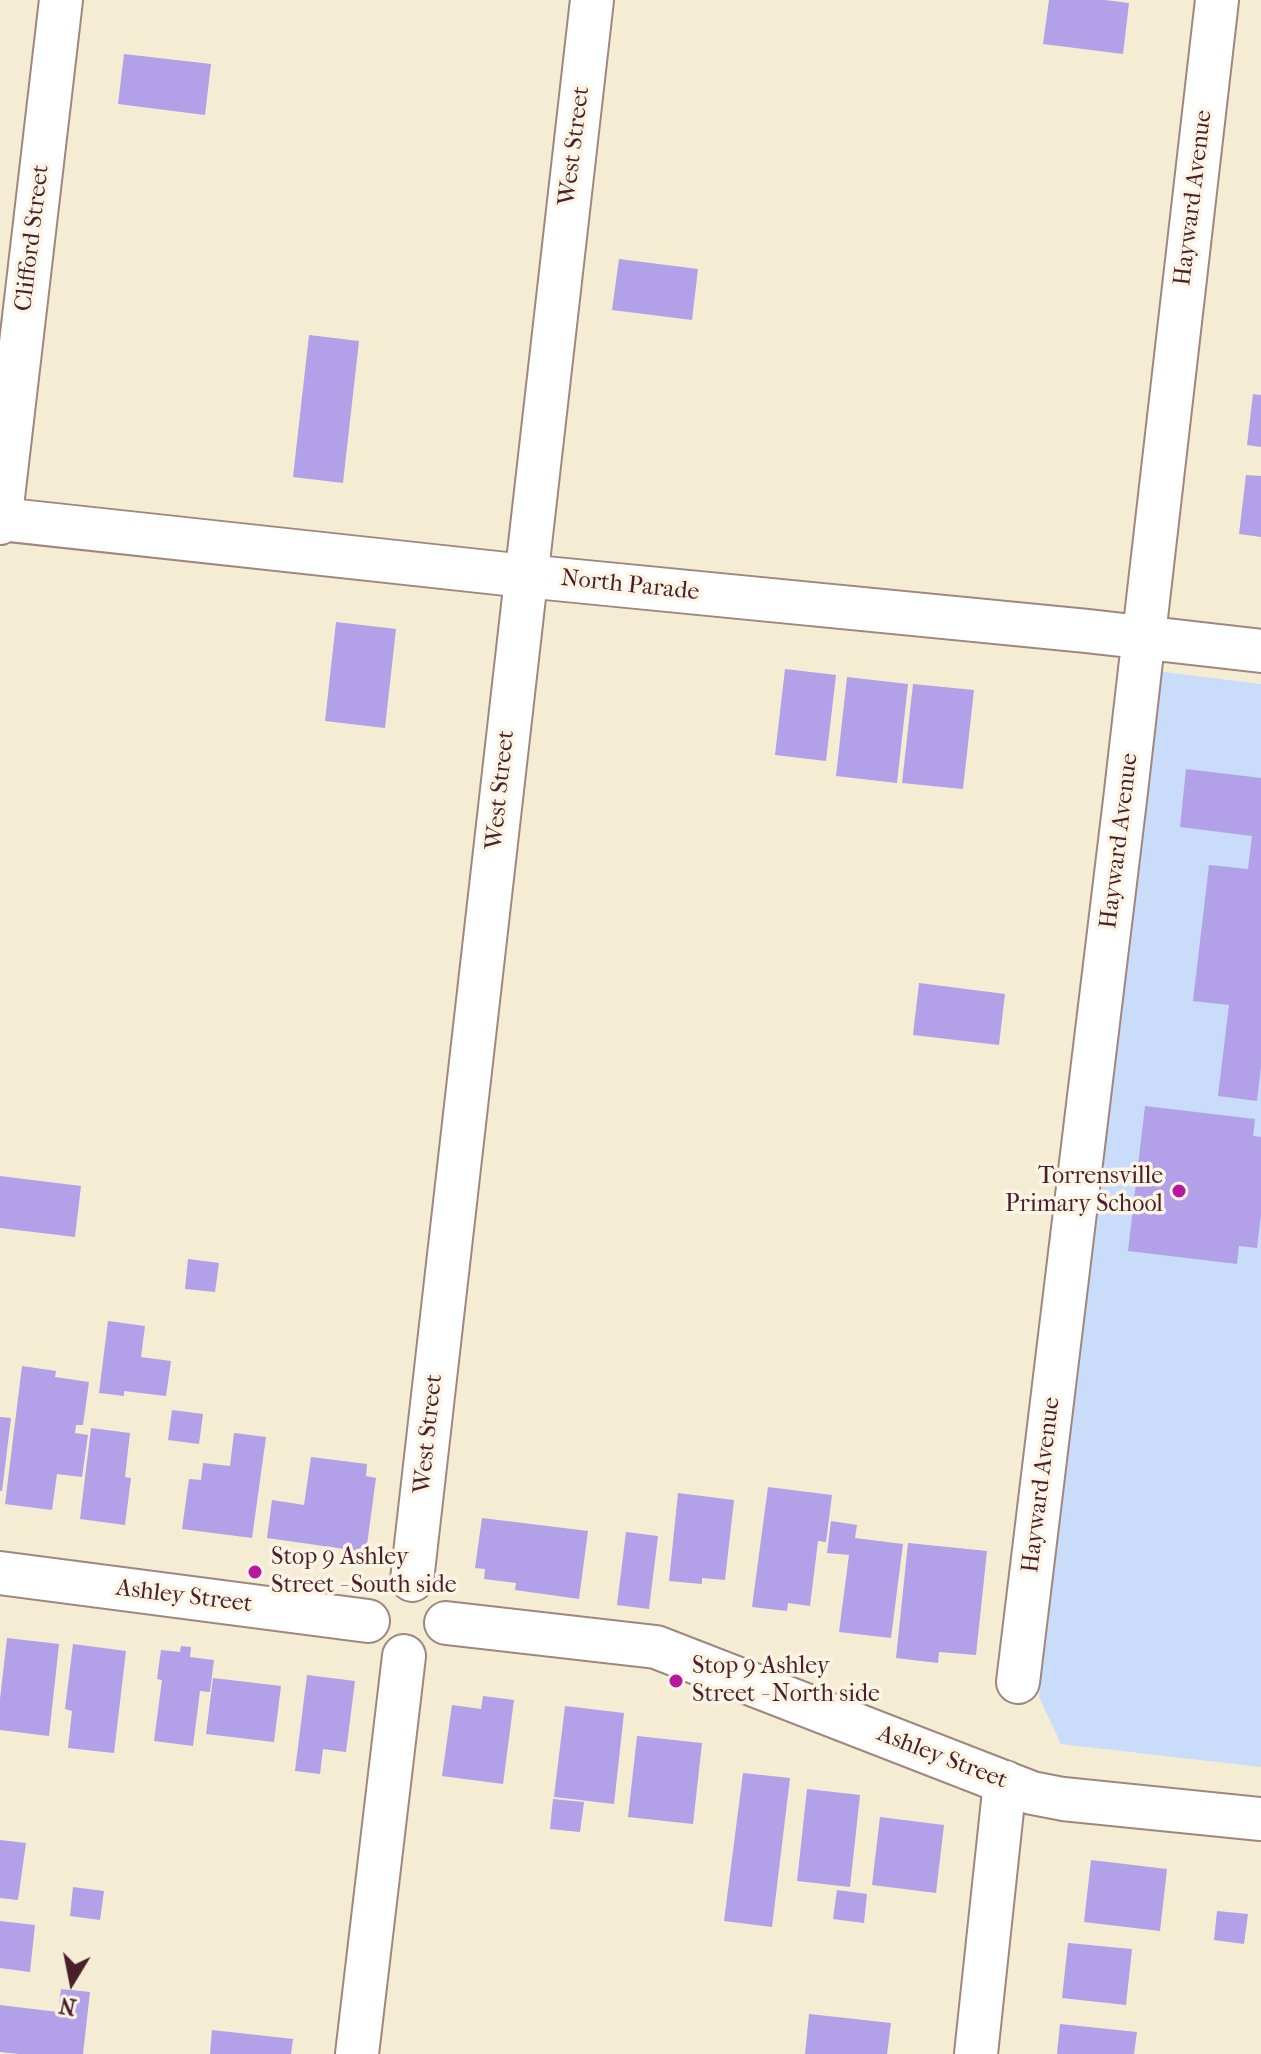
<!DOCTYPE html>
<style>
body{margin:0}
#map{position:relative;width:1261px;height:2054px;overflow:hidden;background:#f4ecd3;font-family:"IM FELL French Canon",serif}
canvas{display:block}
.north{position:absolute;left:32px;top:1942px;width:80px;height:80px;-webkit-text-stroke:6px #fcf5e5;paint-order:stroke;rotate:190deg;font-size:22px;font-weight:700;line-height:32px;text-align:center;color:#4a1f2b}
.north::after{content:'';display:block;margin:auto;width:28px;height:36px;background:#4a1f2b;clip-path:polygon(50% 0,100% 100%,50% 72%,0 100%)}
</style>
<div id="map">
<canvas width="1261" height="2054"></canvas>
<div class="north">N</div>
</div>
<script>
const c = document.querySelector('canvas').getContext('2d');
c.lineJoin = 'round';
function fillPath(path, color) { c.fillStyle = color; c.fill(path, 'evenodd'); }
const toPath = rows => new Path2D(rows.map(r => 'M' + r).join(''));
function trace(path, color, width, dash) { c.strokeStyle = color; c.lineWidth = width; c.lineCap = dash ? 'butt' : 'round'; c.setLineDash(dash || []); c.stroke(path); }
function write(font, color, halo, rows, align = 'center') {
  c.font = font + ' "IM FELL French Canon",serif'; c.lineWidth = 7; c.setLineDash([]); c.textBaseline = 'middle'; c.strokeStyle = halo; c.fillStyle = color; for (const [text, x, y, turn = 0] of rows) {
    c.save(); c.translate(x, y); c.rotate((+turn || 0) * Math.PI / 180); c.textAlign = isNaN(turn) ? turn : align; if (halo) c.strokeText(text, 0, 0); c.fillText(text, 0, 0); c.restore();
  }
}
const built = toPath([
 [1156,671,1261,684,1261,1767,1061,1744,1039,1697]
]);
const building = toPath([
 [1049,0,1105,0,1129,3,1123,54,1043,44],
 [124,54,211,64,205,115,118,104],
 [619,259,698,269,692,320,612,310],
 [309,335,359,341,343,483,293,477],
 [1253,394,1261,395,1261,447,1247,445],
 [1246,475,1261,476,1261,537,1239,534],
 [336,622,396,629,385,728,325,721],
 [785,669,836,675,826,761,775,755],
 [847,677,908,684,897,783,836,776],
 [913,684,974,690,963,789,902,783],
 [1186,769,1261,778,1261,1066,1257,1101,1218,1096,1229,1005,1193,1001,1209,865,1248,869,1252,836,1180,827],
 [919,983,1005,994,999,1045,913,1035],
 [1145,1106,1255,1119,1253,1136,1261,1137,1261,1215,1257,1248,1239,1246,1237,1264,1128,1251],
 [0,1176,81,1186,75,1237,0,1228],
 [188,1259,219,1263,215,1292,185,1289],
 [108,1321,145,1326,141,1357,171,1361,166,1396,124,1391,124,1396,99,1393],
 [22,1366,56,1371,55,1377,89,1382,83,1425,76,1425,75,1433,88,1435,82,1477,57,1474,52,1510,5,1504],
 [172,1410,203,1414,199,1444,168,1440],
 [0,1417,11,1418,2,1491,0,1491],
 [91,1428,130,1433,125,1477,131,1478,125,1525,80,1519],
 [234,1433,266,1437,252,1538,182,1529,189,1479,201,1480,203,1463,230,1466],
 [311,1457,367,1464,366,1476,376,1478,366,1552,267,1538,272,1500,304,1505],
 [768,1487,832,1495,826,1542,818,1541,810,1606,788,1603,787,1611,752,1607],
 [678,1493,734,1500,725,1580,702,1578,702,1584,669,1581],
 [482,1518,588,1531,579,1599,515,1590,516,1583,484,1579,485,1569,475,1568],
 [831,1521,857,1525,855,1538,903,1544,891,1638,839,1632,849,1555,827,1553],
 [626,1532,658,1536,649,1609,617,1605],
 [908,1543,987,1551,976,1655,939,1652,938,1663,896,1658],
 [7,1638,59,1644,49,1736,0,1730,0,1699],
 [73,1644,126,1651,114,1753,68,1748,72,1711,65,1709],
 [181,1646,191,1647,190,1657,214,1660,210,1692,200,1691,193,1746,154,1741,162,1680,157,1679,161,1650,180,1652],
 [307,1675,355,1681,346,1752,323,1749,320,1774,295,1771],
 [213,1678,281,1686,274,1742,206,1734],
 [483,1696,514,1700,503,1784,442,1776,452,1705,481,1709],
 [565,1706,624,1713,614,1804,554,1797],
 [637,1736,702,1743,693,1824,628,1817],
 [743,1773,790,1778,772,1927,724,1921],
 [807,1789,860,1795,850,1887,797,1881],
 [553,1799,584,1802,580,1832,550,1829],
 [880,1817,944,1825,936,1893,872,1885],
 [0,1840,26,1843,18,1900,0,1898],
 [1091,1860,1167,1869,1160,1931,1084,1922],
 [73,1887,104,1891,100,1920,70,1916],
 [837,1890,867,1894,864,1923,833,1919],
 [1217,1911,1248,1914,1244,1944,1214,1940],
 [0,1921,35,1925,30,1972,0,1968],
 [1068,1943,1132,1949,1126,2005,1062,1998],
 [61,1989,90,1992,83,2054,19,2054,0,2052,0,2005,58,2012],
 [809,2014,891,2023,887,2054,805,2054],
 [1060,2024,1137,2032,1134,2054,1057,2054],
 [212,2030,293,2039,291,2054,210,2054]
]);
const minor = toPath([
 [0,519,525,576,1087,631,1261,651],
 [0,523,61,0],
 [0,1573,368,1621],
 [412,1580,592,0],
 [446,1623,656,1647,1032,1793,1063,1799,1261,1819],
 [1018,1682,1125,800,1217,0],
 [357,2054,404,1656],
 [976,2054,1005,1782]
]);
const markers = [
 [1179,1191,8,"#b5179e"],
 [255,1572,8,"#b5179e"],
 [676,1681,8,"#b5179e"]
];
const streetNames = [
 ["West Street",575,146,-83],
 ["Hayward Avenue",1194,198,-83],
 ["Clifford Street",33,238,-83],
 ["North Parade",630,586,6],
 ["West Street",501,790,-84],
 ["Hayward Avenue",1120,841,-83],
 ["West Street",429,1434,-84],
 ["Hayward Avenue",1042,1485,-83],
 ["Ashley Street",184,1597,7],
 ["Ashley Street",942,1758,21]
];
const poiNames = [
 ["Torrensville",1163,1177,"right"],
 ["Primary School",1163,1205,"right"],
 ["Stop 9 Ashley",271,1558],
 ["Street - South side",271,1586],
 ["Stop 9 Ashley",692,1667],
 ["Street - North side",692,1695]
];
fillPath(built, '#c9dcf9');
fillPath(building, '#b2a0e8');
trace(minor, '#9f867f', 46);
trace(minor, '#fff', 42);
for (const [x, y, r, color] of markers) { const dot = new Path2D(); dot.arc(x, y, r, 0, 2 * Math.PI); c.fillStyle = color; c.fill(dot); trace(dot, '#fcf5e5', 3); }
write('24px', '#4a1f2b', '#fcf5e5', streetNames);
write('24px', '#4a1f2b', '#fcf5e5', poiNames, 'left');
</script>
